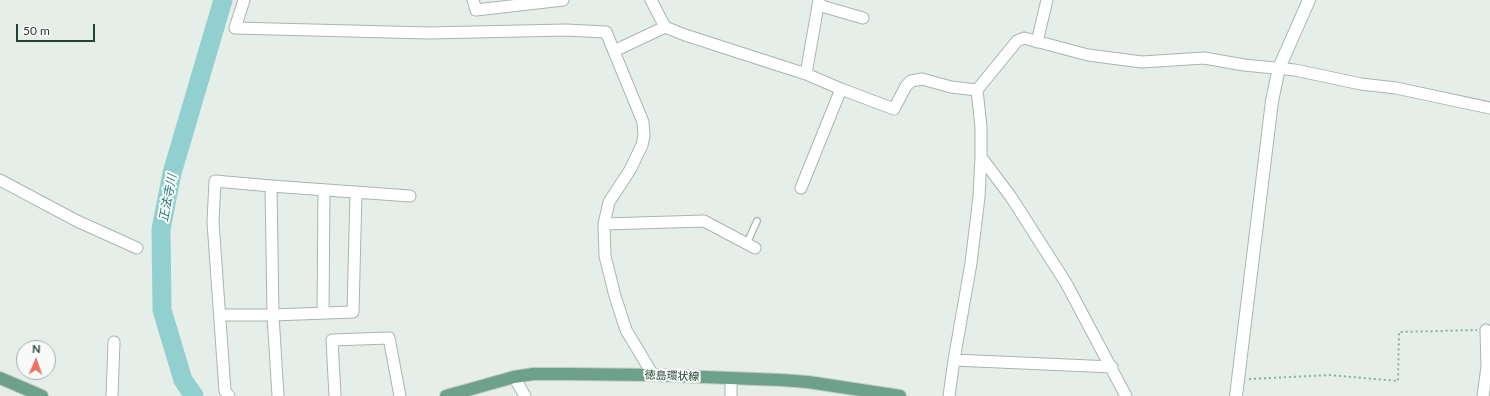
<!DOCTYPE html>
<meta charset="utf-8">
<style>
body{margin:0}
#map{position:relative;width:1490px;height:396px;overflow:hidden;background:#e6eee9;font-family:Lato,sans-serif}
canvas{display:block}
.north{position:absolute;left:16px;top:340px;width:40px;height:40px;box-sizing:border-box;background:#f7faf8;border:1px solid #a3b0aa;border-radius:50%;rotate:2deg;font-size:11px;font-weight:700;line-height:16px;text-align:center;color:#254034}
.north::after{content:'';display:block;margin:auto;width:14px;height:18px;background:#ec7067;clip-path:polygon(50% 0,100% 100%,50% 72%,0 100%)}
.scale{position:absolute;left:16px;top:24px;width:79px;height:18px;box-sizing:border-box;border:2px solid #254034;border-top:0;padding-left:5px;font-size:12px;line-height:14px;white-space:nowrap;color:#254034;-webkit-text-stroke:3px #f7faf8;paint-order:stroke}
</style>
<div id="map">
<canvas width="1490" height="396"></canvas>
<div class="north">N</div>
<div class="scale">50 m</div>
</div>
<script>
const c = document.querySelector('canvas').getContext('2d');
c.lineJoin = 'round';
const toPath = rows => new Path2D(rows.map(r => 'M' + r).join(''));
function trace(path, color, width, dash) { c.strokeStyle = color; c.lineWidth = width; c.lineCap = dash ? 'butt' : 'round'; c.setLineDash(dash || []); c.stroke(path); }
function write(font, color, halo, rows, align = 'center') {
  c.font = font + ' Lato,"Noto Sans JP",sans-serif'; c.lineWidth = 4; c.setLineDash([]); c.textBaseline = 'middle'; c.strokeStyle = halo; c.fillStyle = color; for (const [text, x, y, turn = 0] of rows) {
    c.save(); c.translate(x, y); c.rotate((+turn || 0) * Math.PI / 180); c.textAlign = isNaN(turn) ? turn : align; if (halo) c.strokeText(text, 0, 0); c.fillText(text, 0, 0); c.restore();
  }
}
const river = toPath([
 [194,396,183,380,162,310,161,229,172,173,223,0]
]);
const path = toPath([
 [1249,379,1329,375,1398,381,1399,332,1477,330]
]);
const service = toPath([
 [747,243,757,221]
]);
const minor = toPath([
 [244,0,235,28,429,33,566,30,606,32,643,122,644,136,642,145,630,170,609,202,604,224,605,256,615,296,626,330,653,375],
 [473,0,476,10,563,0],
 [651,0,665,27,685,35,806,74,841,89,894,109,906,86,911,81,922,79,951,87,977,90],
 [818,5,863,18],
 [1037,42,1047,0],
 [614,51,665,27],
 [806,74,819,0],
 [981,157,1011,197,1066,283,1126,396],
 [0,180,77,221,137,248],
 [271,186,273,315,278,396],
 [801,188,841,89],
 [604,224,704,221,755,248],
 [323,313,324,190],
 [220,315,273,315,353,312,356,192],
 [954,360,1112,367],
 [514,377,525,396],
 [731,378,731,396],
 [112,396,114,342],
 [229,396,225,391,213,222,215,181,271,186,410,196],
 [335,396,332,340,389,338,400,396],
 [949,396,954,360,971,263,979,197,981,157,981,127,977,90,1017,41,1024,38,1088,55,1142,62,1204,58,1244,65,1295,70,1361,84,1396,88,1490,108],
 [1483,396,1487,367,1486,330]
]);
const tertiary = toPath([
 [1236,396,1272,101,1279,68,1309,0]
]);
const primary = toPath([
 [0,378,42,396],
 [446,396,514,377,533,374,568,374,653,375,781,380,808,382,900,396]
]);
const streetNames = [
 ["徳島環状線",672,376,2]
];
const waterNames = [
 ["正法寺川",168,198,-79]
];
trace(river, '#91d0cf', 19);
trace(service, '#a8b6af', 8);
trace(minor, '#a8b6af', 13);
trace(tertiary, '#a8b6af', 14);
trace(primary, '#c2cac6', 14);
trace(path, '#88b09d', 2, [2, 3]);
trace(service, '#fff', 5.5);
trace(minor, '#fff', 11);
trace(tertiary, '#fff', 12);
trace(primary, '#6da18b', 12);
write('11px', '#254034', '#f7faf8', streetNames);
write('italic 12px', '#217a79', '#f7faf8', waterNames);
</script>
